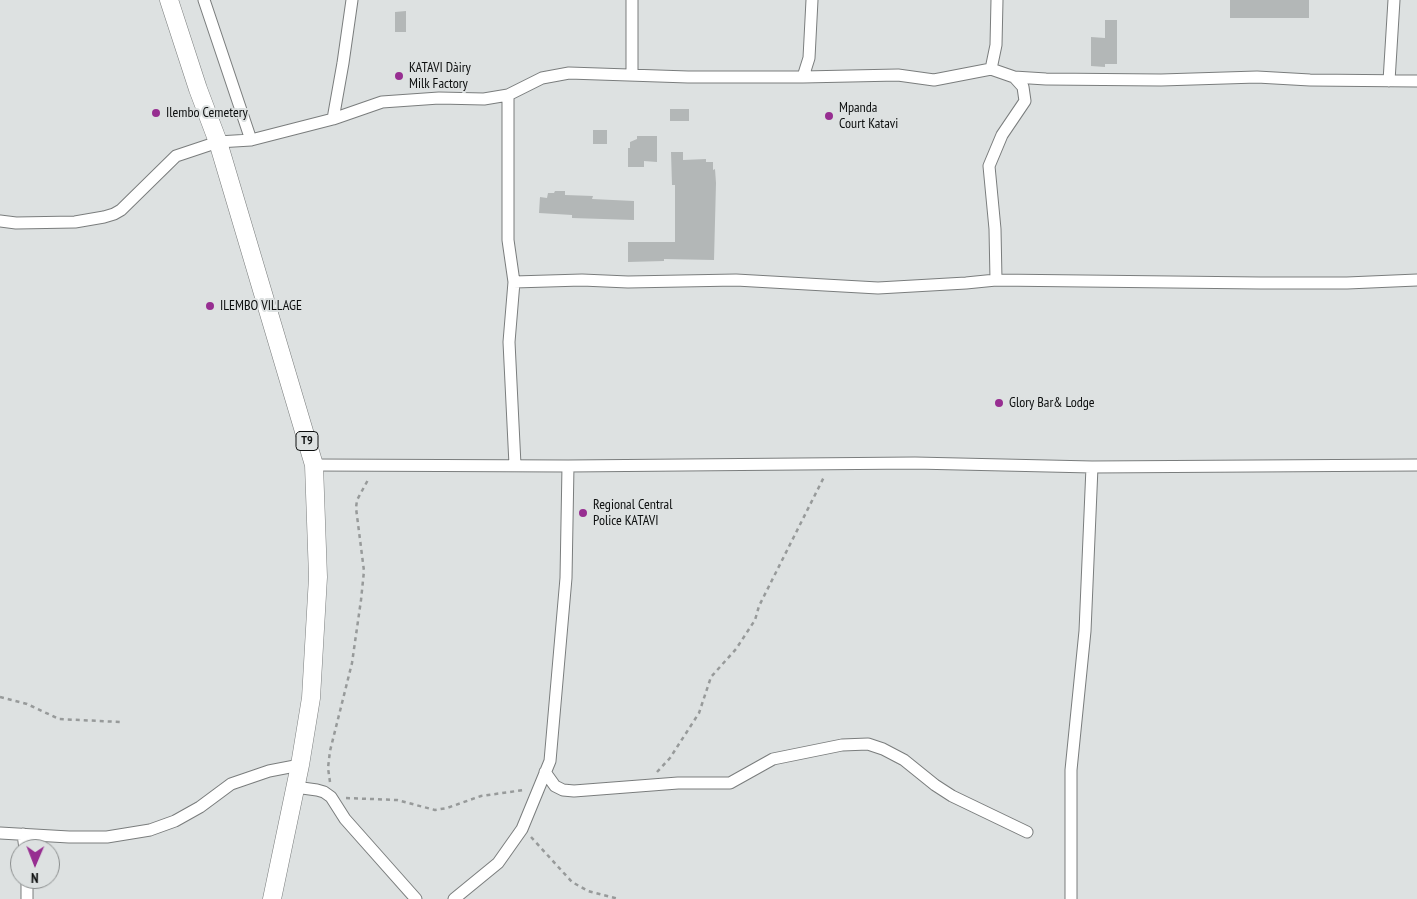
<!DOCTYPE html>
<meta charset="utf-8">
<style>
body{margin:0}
#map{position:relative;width:1417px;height:899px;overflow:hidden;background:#dde1e1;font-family:"PT Sans Narrow",sans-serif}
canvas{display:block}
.north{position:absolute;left:10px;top:839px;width:50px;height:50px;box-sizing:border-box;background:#dde1e1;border:1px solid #8a8d8d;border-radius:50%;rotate:181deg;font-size:14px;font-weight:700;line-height:20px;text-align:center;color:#0d0f0f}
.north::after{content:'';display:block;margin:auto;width:18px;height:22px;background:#972e91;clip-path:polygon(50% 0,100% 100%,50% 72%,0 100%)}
</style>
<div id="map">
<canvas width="1417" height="899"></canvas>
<div class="north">N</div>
</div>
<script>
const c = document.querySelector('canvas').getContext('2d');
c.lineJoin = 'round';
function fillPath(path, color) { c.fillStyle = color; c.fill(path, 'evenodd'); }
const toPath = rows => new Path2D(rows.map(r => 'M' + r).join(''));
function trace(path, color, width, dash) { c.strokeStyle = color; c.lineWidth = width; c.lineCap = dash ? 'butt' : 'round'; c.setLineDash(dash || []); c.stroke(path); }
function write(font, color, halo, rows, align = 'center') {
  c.font = font + ' "PT Sans Narrow",sans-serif'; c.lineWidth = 4; c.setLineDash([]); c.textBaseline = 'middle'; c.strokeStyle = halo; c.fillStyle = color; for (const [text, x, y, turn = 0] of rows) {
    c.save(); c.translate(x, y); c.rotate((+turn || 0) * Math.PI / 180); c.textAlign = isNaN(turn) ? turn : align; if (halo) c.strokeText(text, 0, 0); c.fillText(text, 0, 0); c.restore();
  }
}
const building = toPath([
 [1230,0,1309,0,1309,18,1230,18],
 [406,11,406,32,395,32,395,12],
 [1105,20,1117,20,1117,64,1105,64,1105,67,1091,66,1091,37,1105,38],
 [670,109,689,109,689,121,670,121],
 [593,130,607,130,607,144,593,144],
 [637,136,657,136,657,162,644,161,644,167,628,167,628,148,630,148,630,142,637,139],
 [671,152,683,152,683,160,706,159,706,162,713,162,713,170,715,169,716,183,714,260,664,259,664,261,628,262,628,242,675,242,675,185,672,185],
 [555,191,565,191,565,195,593,196,592,199,634,201,634,220,572,218,572,215,539,213,540,197,547,198,548,193,554,193]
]);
const path = toPath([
 [0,697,27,704,59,719,120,722],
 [657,772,670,758,699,713,711,677,736,649,755,620,759,606,825,475],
 [330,782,328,768,330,751,352,663,361,600,364,571,356,508,357,500,369,478],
 [346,798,397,800,435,810,447,808,481,796,524,790],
 [531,837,572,882,588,891,619,899]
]);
const minor = toPath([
 [204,0,251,140],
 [632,0,632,75],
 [991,69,996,45,997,0],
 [803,77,809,58,812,0],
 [1389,81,1394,0],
 [333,119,343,63,352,0],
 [0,221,16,223,75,222,104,217,114,214,121,210,176,156,218,142,251,140,333,119,382,102,439,98,484,99,508,95],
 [996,280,995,229,989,166,1002,135,1025,101,1023,87,1014,77],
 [514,282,582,280,628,282,736,280,878,288,966,283,996,280,1260,283,1347,283,1417,280],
 [314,465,568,466,915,463,1092,467,1417,465],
 [515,465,509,342,514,282,508,240,508,95,542,78,569,73,688,77,803,77,898,75,934,80,991,69,1014,77,1046,79,1161,80,1257,77,1310,80,1417,81],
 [545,772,555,786,563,790,574,791,678,783,730,783,773,759,842,745,868,744,883,749,904,760,935,785,952,796,1027,832],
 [295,787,317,790,324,792,331,797,345,819,416,899],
 [0,833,69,837,107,837,150,830,175,821,200,807,231,784,269,771,300,765],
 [23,834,25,849],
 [27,879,27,899],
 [454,899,498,863,522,829,550,761,566,578,568,466],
 [1071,899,1071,770,1085,631,1092,467]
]);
const trunk = toPath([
 [169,0,198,89,218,142,314,465,318,577,311,698,300,765,272,899]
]);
const markers = [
 [399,76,5,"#972e91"],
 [156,113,5,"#972e91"],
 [829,116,5,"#972e91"],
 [210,306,5,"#972e91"],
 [999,403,5,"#972e91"],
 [583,513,5,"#972e91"]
];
const shields = [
 [307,441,22]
];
const shieldNames = [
 ["T9",307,441]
];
const poiNames = [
 ["KATAVI Dàiry",409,68],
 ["Milk Factory",409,84],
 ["Mpanda",839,108],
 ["Court Katavi",839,124],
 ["Ilembo Cemetery",166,113],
 ["ILEMBO VILLAGE",220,306],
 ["Glory Bar& Lodge",1009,403],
 ["Regional Central",593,505],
 ["Police KATAVI",593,521]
];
fillPath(building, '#b3b7b7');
trace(minor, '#7a7d7d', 13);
trace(trunk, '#7a7d7d', 19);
trace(path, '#979a9a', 2.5, [4, 4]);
trace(minor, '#fff', 11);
trace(trunk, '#fff', 18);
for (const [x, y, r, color] of markers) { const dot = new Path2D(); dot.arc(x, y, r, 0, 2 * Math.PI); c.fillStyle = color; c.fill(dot); trace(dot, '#dde1e1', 2); }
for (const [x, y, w] of shields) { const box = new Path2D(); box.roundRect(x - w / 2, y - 9.5, w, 19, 4); c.fillStyle = '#dde1e1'; c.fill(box); trace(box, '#0d0f0f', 1); }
write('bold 12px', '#0d0f0f', null, shieldNames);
write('14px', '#0d0f0f', '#dde1e1', poiNames, 'left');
</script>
